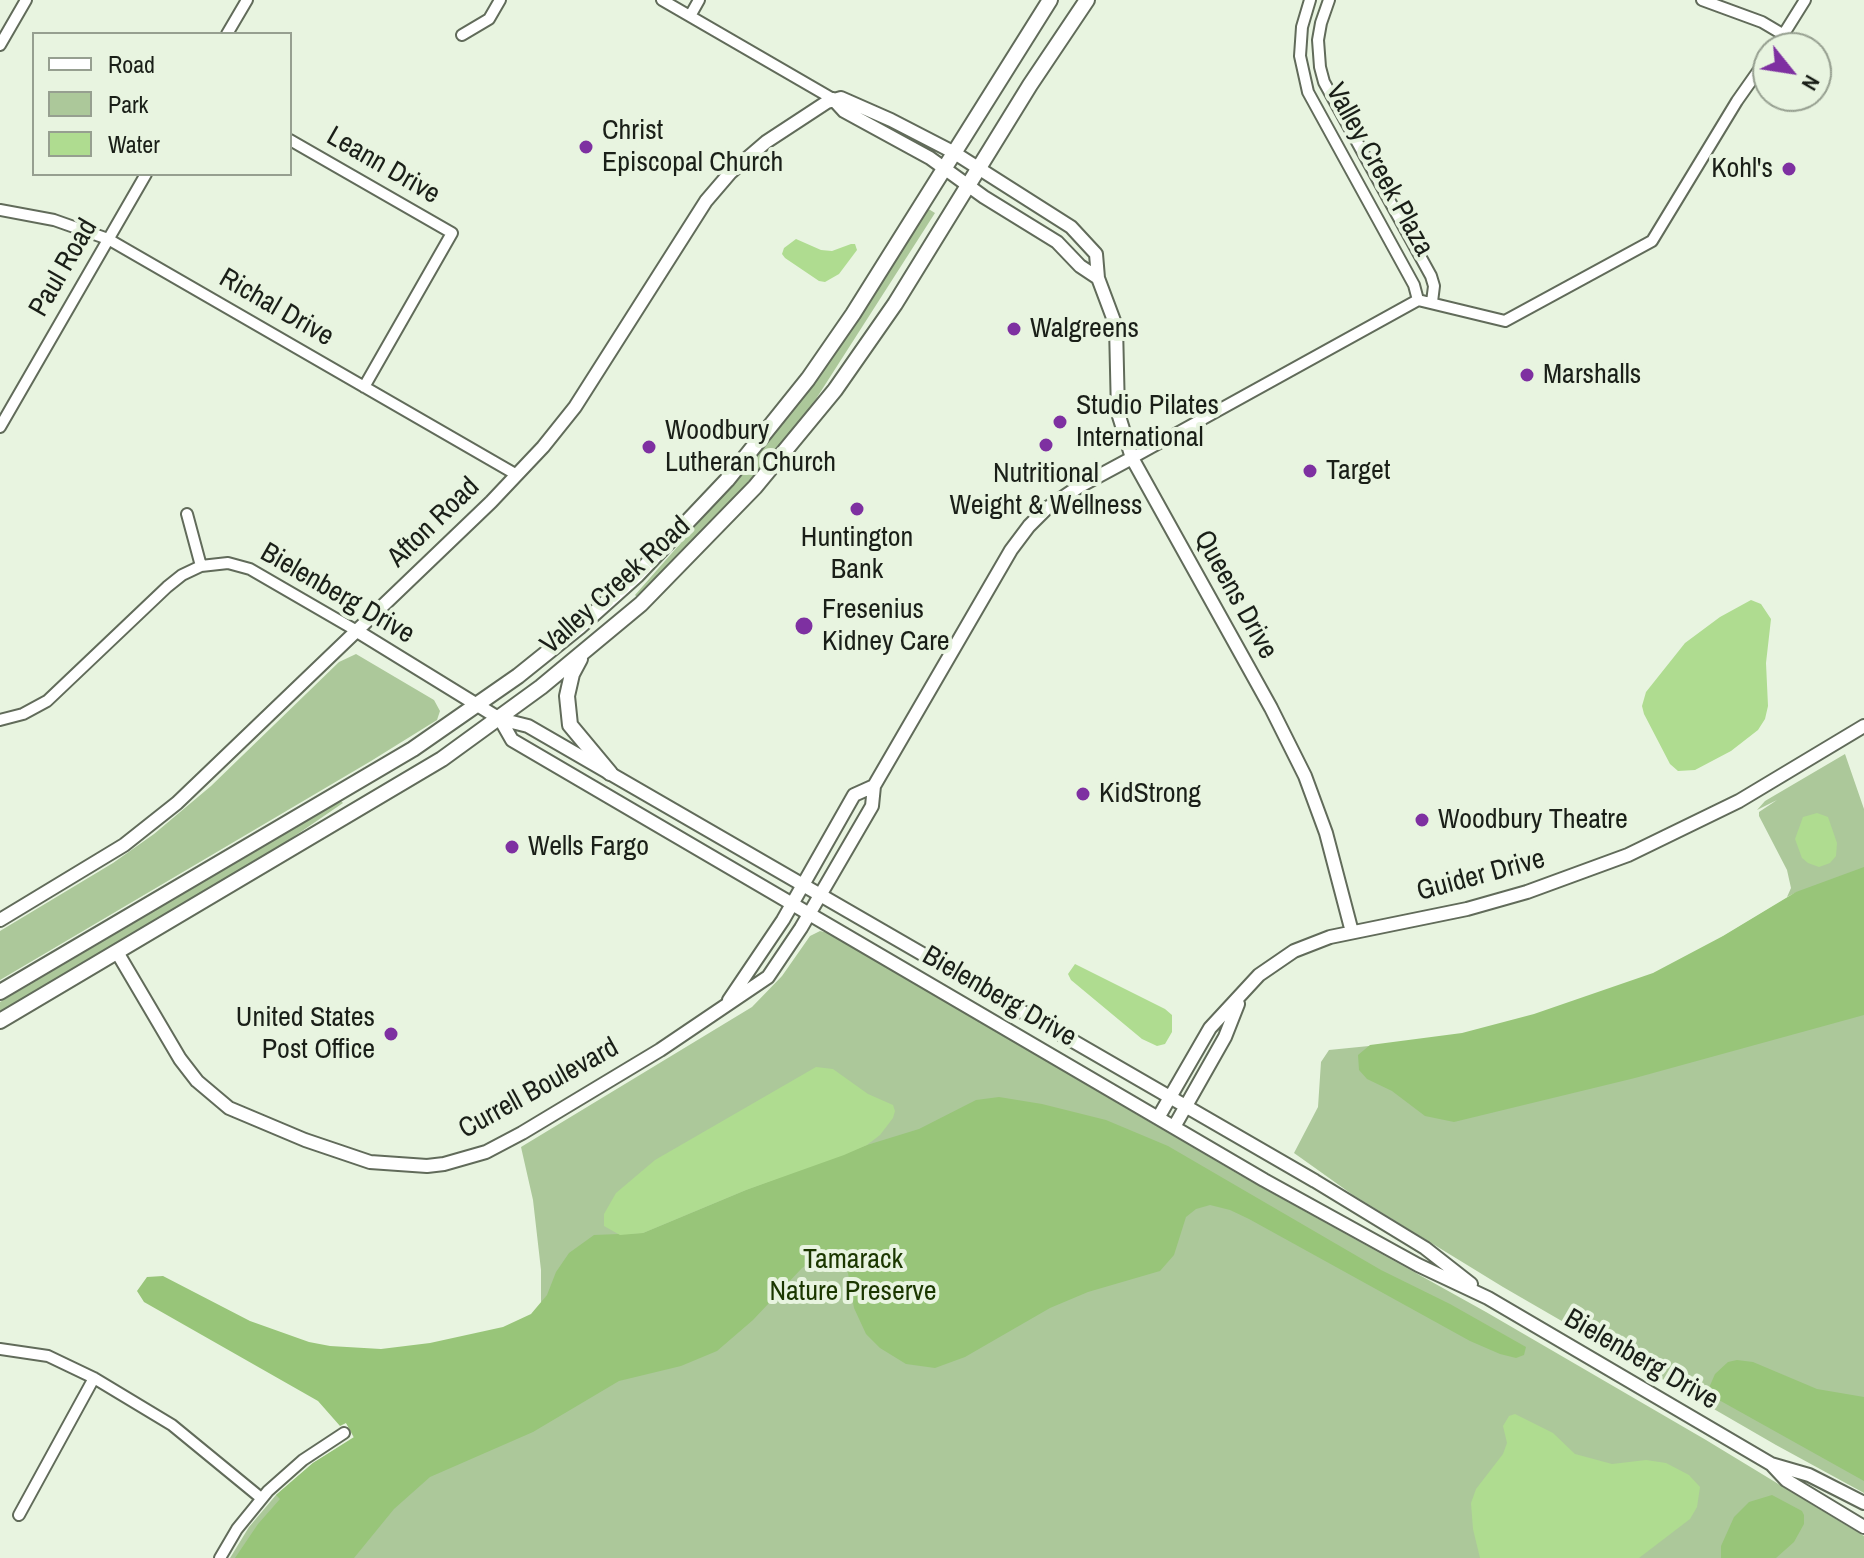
<!DOCTYPE html>
<style>
body{margin:0}
#map{position:relative;width:1864px;height:1558px;overflow:hidden;background:#e8f4e0;font-family:"Archivo Narrow",sans-serif}
canvas{display:block}
.legend{position:absolute;left:32px;top:32px;width:260px;height:144px;box-sizing:border-box;background:#e8f4e0;border:2px solid #969f90;margin:0;padding:10px 14px;list-style:none;font-size:24px;color:#1a1f18}
.legend li{display:flex;align-items:center;gap:16px;height:40px}
.legend b{width:40px;border:2px solid #969f90}
.north{position:absolute;left:1752px;top:32px;width:80px;height:80px;box-sizing:border-box;background:#e8f4e0;border:2px solid #969f90;border-radius:50%;rotate:120deg;font-size:22px;font-weight:700;line-height:32px;text-align:center;color:#1a1f18}
.north::after{content:'';display:block;margin:auto;width:28px;height:36px;background:#7e30a1;clip-path:polygon(50% 0,100% 100%,50% 72%,0 100%)}
</style>
<div id="map">
<canvas width="1864" height="1558"></canvas>
<ul class="legend">
<li><b style="height:10px;background:#fff"></b>Road</li>
<li><b style="height:22px;background:#acc89a"></b>Park</li>
<li><b style="height:22px;background:#afdc90"></b>Water</li>
</ul>
<div class="north">N</div>
</div>
<script>
const c = document.querySelector('canvas').getContext('2d');
c.lineJoin = 'round';
function fillPath(path, color) { c.fillStyle = color; c.fill(path, 'evenodd'); }
const toPath = rows => new Path2D(rows.map(r => 'M' + r).join(''));
function trace(path, color, width, dash) { c.strokeStyle = color; c.lineWidth = width; c.lineCap = dash ? 'butt' : 'round'; c.setLineDash(dash || []); c.stroke(path); }
function write(font, color, halo, rows, align = 'center') {
  c.font = font + ' "Archivo Narrow",sans-serif'; c.lineWidth = 8; c.setLineDash([]); c.textBaseline = 'middle'; c.strokeStyle = halo; c.fillStyle = color; for (const [text, x, y, turn = 0] of rows) {
    c.save(); c.translate(x, y); c.rotate((+turn || 0) * Math.PI / 180); c.textAlign = isNaN(turn) ? turn : align; if (halo) c.strokeText(text, 0, 0); c.fillText(text, 0, 0); c.restore();
  }
}
const green = toPath([
 [927,208,935,213,807,413,716,519,637,597,635,595,744,471,791,414,848,335],
 [356,654,434,700,440,711,437,720,371,761,0,980,0,931,113,863,154,834,211,786,339,662],
 [1845,754,1864,809,1864,1493,1776,1445,1503,1287,1353,1195,1294,1153,1318,1107,1321,1062,1329,1050,1459,1037,1564,1006,1669,969,1797,892,1787,897,1791,888,1787,870,1759,816,1759,812,1777,800,1757,810,1765,801],
 [341,801,343,803,261,859,0,1012,0,1002],
 [820,931,828,933,1245,1178,1486,1312,1706,1440,1864,1536,1864,1558,230,1558,249,1527,276,1495,313,1463,354,1438,338,1407,549,1313,546,1297,541,1304,541,1270,533,1200,521,1147,752,1007,782,976,810,936]
]);
const forest = toPath([
 [1864,867,1864,1015,1635,1078,1454,1122,1425,1116,1392,1091,1367,1079,1359,1070,1358,1055,1370,1045,1462,1033,1534,1014,1653,973,1723,936,1796,892],
 [999,1097,1042,1104,1106,1120,1168,1146,1381,1270,1450,1304,1526,1347,1524,1355,1516,1358,1500,1354,1470,1341,1249,1219,1230,1210,1210,1205,1196,1209,1186,1217,1174,1255,1160,1271,1088,1292,1050,1308,965,1357,935,1368,906,1364,880,1348,866,1334,854,1308,848,1273,837,1259,823,1254,802,1268,753,1320,717,1351,681,1366,619,1381,533,1432,430,1477,394,1509,354,1558,235,1558,258,1524,280,1499,276,1495,313,1463,354,1437,346,1423,340,1426,318,1401,144,1302,137,1291,147,1277,163,1276,250,1321,309,1342,330,1346,381,1349,430,1343,503,1327,531,1314,547,1295,556,1272,569,1253,594,1235,643,1233,746,1190,867,1145,919,1129,976,1100],
 [1737,1360,1753,1362,1817,1389,1864,1397,1864,1481,1710,1395,1708,1390,1715,1374,1728,1362],
 [1772,1495,1802,1511,1804,1515,1804,1524,1794,1542,1776,1558,1721,1558,1721,1546,1734,1517,1749,1502]
]);
const water = toPath([
 [796,239,821,250,832,251,851,244,855,244,857,250,839,274,825,282,819,281,785,258,782,254,784,248],
 [1751,600,1761,604,1771,619,1766,663,1768,706,1765,719,1758,730,1731,751,1695,770,1678,771,1670,764,1644,714,1642,706,1646,692,1685,643,1720,617],
 [1817,813,1828,817,1837,843,1836,856,1830,863,1819,867,1808,863,1802,858,1795,839,1803,817],
 [1075,964,1165,1009,1172,1015,1172,1032,1165,1044,1157,1046,1142,1039,1071,980,1068,974],
 [816,1067,833,1069,868,1094,893,1105,895,1111,893,1118,880,1135,867,1145,844,1155,746,1190,643,1233,620,1235,604,1226,604,1214,616,1193,655,1160],
 [1515,1414,1553,1433,1575,1454,1612,1464,1646,1460,1666,1463,1689,1475,1700,1487,1697,1507,1690,1519,1639,1558,1480,1558,1473,1529,1471,1503,1476,1489,1503,1454,1507,1443,1503,1426,1509,1416]
]);
const minor = toPath([
 [662,0,833,99],
 [1310,0,1302,27,1300,56,1308,92,1414,285,1418,300],
 [1329,0,1321,23,1318,40,1320,67,1324,82,1431,276,1434,286,1432,302],
 [1702,0,1762,22,1784,35],
 [690,16,699,0],
 [227,34,247,0],
 [462,35,489,19,500,0],
 [0,45,26,0],
 [1775,48,1805,0],
 [290,140,452,233,364,387],
 [0,210,54,220,108,239,517,475],
 [1418,300,1505,321,1652,241,1737,101,1768,57],
 [0,427,146,174],
 [1132,458,1418,300],
 [187,514,201,566],
 [0,720,23,714,47,701,167,587,182,575,201,566,228,563,250,569,357,631],
 [0,1349,48,1356,94,1378,172,1425,261,1498],
 [19,1515,94,1378],
 [220,1558,237,1529,268,1491,303,1460,344,1433]
]);
const tertiary = toPath([
 [833,99,844,111,930,158,984,197,1057,242,1080,266,1098,278],
 [357,631,500,719,528,726,1315,1181,1425,1248,1471,1284],
 [500,719,512,740,1264,1180,1418,1265,1488,1298,1771,1464,1786,1480,1864,1527],
 [0,920,124,845,177,803,491,502,543,447,575,407,706,201,730,173,766,142,827,102,841,98,891,120,953,152,1071,227,1096,254,1098,278,1116,326,1118,413,1132,458,1271,708,1305,776,1326,833,1352,932],
 [117,952,180,1059,197,1081,229,1108,305,1140,370,1162,427,1166,444,1164,486,1152,522,1133,660,1050,768,977,801,928,872,806,874,786,1011,550,1029,526,1046,509,1080,486,1132,458],
 [729,1000,783,920,854,795,874,786],
 [1158,1118,1210,1028,1259,975,1294,951,1330,937,1467,909,1527,892,1628,855,1739,801,1864,726],
 [1174,1127,1225,1037,1238,1004],
 [1771,1464,1809,1475,1864,1503]
]);
const secondary = toPath([
 [580,659,572,674,567,696,570,725,610,773],
 [0,992,413,749,518,676,579,627,637,575,727,480,808,379,853,314,1050,0],
 [0,1021,442,759,541,687,641,604,755,487,835,390,895,304,1030,85,1087,0]
]);
const markers = [
 [586,147,8,"#7e30a1"],
 [1789,169,8,"#7e30a1"],
 [1014,329,8,"#7e30a1"],
 [1527,375,8,"#7e30a1"],
 [1060,422,8,"#7e30a1"],
 [1046,445,8,"#7e30a1"],
 [649,447,8,"#7e30a1"],
 [1310,471,8,"#7e30a1"],
 [857,509,8,"#7e30a1"],
 [804,626,10,"#7e30a1"],
 [1083,794,8,"#7e30a1"],
 [1422,820,8,"#7e30a1"],
 [512,847,8,"#7e30a1"],
 [391,1034,8,"#7e30a1"]
];
const poiNames = [
 ["Christ",602,131],
 ["Episcopal Church",602,163],
 ["Kohl's",1773,169,"right"],
 ["Walgreens",1030,329],
 ["Marshalls",1543,375],
 ["Studio Pilates",1076,406],
 ["International",1076,438],
 ["Woodbury",665,431],
 ["Lutheran Church",665,463],
 ["Target",1326,471],
 ["Nutritional",1046,474,"center"],
 ["Weight & Wellness",1046,506,"center"],
 ["Huntington",857,538,"center"],
 ["Bank",857,570,"center"],
 ["Fresenius",822,610],
 ["Kidney Care",822,642],
 ["KidStrong",1099,794],
 ["Woodbury Theatre",1438,820],
 ["Wells Fargo",528,847],
 ["United States",375,1018,"right"],
 ["Post Office",375,1050,"right"]
];
const streetNames = [
 ["Leann Drive",383,166,30],
 ["Valley Creek Plaza",1379,170,61],
 ["Paul Road",64,268,-60],
 ["Richal Drive",276,308,30],
 ["Afton Road",434,523,-44],
 ["Valley Creek Road",616,586,-42],
 ["Bielenberg Drive",337,594,30],
 ["Queens Drive",1235,595,61],
 ["Guider Drive",1481,876,-15],
 ["Bielenberg Drive",999,997,30],
 ["Currell Boulevard",539,1089,-29],
 ["Bielenberg Drive",1641,1360,30]
];
const parkNames = [
 ["Tamarack",853,1260],
 ["Nature Preserve",853,1292]
];
fillPath(green, '#acc89a');
fillPath(forest, '#98c579');
fillPath(water, '#afdc90');
trace(minor, '#616b5a', 14);
trace(tertiary, '#616b5a', 16);
trace(secondary, '#616b5a', 18);
trace(minor, '#fff', 10);
trace(tertiary, '#fff', 12);
trace(secondary, '#fff', 14);
for (const [x, y, r, color] of markers) { const dot = new Path2D(); dot.arc(x, y, r, 0, 2 * Math.PI); c.fillStyle = color; c.fill(dot); trace(dot, '#e8f4e0', 3); }
write('28px', '#1a1f18', '#e8f4e0', poiNames, 'left');
write('28px', '#1a1f18', '#e8f4e0', streetNames);
write('28px', '#1b3700', '#e8f4e0', parkNames);
</script>
